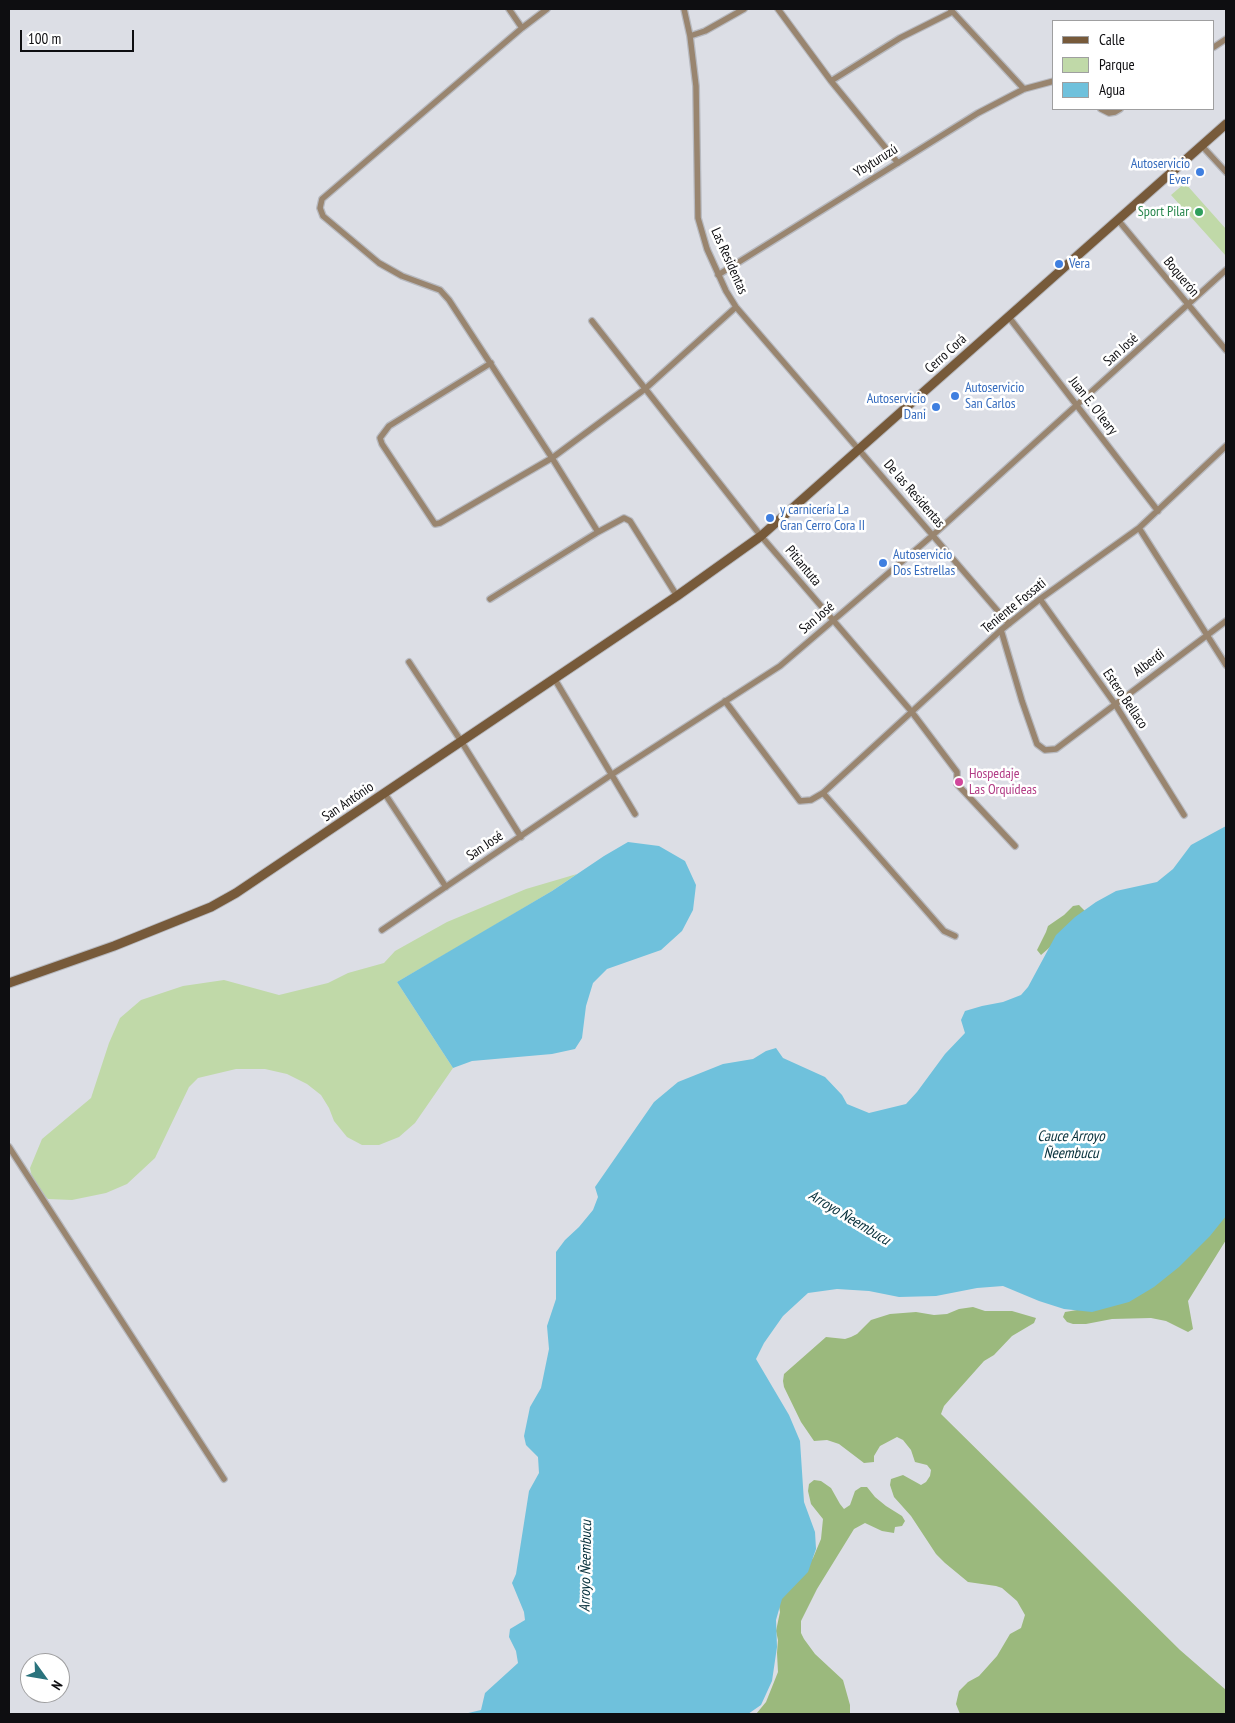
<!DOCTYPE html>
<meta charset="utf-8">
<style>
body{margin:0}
#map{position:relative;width:1235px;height:1723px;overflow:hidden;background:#dcdee5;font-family:"PT Sans Narrow",sans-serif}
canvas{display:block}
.frame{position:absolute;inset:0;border:10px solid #0e0e11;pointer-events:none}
.legend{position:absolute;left:1052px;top:20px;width:162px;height:90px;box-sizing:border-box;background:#fff;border:1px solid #9f9fa0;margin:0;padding:6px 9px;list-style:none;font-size:15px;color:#0e0e11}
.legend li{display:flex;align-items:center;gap:10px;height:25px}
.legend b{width:25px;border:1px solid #9f9fa0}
.north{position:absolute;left:20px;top:1653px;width:50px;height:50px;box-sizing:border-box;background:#fff;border:1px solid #9f9fa0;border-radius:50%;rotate:122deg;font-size:14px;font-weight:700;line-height:20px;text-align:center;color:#0e0e11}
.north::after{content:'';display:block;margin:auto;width:18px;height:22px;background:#2a737d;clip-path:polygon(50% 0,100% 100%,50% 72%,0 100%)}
.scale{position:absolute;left:20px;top:30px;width:114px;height:22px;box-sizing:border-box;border:2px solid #0e0e11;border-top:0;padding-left:6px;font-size:15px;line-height:18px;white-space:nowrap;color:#0e0e11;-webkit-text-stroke:4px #fff;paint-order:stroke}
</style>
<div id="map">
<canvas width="1235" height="1723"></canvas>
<div class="frame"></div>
<ul class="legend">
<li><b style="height:6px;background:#775a3a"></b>Calle</li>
<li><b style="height:14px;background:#c0d9a8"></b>Parque</li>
<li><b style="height:14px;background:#6fc1dc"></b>Agua</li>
</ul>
<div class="north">N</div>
<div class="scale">100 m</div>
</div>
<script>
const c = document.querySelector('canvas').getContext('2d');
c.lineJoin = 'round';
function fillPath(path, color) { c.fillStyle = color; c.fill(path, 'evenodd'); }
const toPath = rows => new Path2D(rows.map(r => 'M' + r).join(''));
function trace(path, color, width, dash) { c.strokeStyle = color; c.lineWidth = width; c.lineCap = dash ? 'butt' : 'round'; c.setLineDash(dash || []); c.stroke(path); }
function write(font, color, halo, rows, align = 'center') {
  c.font = font + ' "PT Sans Narrow",sans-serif'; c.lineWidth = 5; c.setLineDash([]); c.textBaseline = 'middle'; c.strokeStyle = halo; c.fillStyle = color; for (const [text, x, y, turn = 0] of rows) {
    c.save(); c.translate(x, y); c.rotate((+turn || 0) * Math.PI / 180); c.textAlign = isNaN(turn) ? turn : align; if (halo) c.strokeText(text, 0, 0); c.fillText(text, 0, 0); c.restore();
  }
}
const green = toPath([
 [1185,183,1226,229,1226,256,1171,195],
 [577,874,552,891,475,937,397,982,453,1068,415,1123,399,1137,379,1145,362,1145,347,1137,334,1121,329,1108,321,1095,307,1084,287,1074,265,1069,236,1069,198,1078,189,1087,155,1158,127,1184,106,1193,72,1200,48,1199,34,1186,30,1168,42,1139,91,1098,109,1043,120,1018,141,1000,183,986,224,980,279,995,328,983,348,973,384,963,395,951,447,922,526,889]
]);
const forest = toPath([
 [1079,905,1088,914,1041,955,1037,950,1046,932,1048,926,1064,915,1073,906],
 [1226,1170,1226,1240,1188,1301,1193,1329,1188,1332,1166,1321,1151,1318,1112,1319,1086,1324,1073,1324,1067,1322,1063,1317,1065,1312,1089,1308],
 [973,1307,985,1311,1012,1311,1036,1318,1034,1323,1012,1336,994,1355,984,1361,951,1398,944,1406,941,1414,1180,1650,1226,1690,1226,1714,960,1714,956,1704,959,1691,968,1682,979,1676,997,1656,1010,1634,1021,1628,1025,1615,1017,1601,1002,1588,996,1586,968,1582,945,1563,936,1554,911,1516,894,1497,890,1485,891,1479,903,1475,921,1485,926,1482,930,1476,931,1470,927,1465,915,1462,911,1450,903,1440,897,1437,880,1446,874,1456,874,1462,864,1463,839,1444,827,1440,814,1441,801,1422,784,1387,783,1381,784,1374,826,1337,845,1339,851,1337,857,1334,871,1320,890,1314,916,1312,934,1315,947,1314,959,1309],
 [814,1480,821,1481,831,1488,840,1504,844,1509,850,1505,855,1491,861,1487,867,1487,875,1497,886,1506,902,1516,905,1521,902,1526,895,1527,894,1533,882,1531,865,1523,854,1529,817,1589,801,1621,801,1633,804,1639,815,1654,843,1680,850,1705,850,1714,756,1714,766,1702,778,1672,777,1653,778,1640,776,1631,780,1612,778,1600,813,1558,821,1539,823,1519,811,1504,808,1491,809,1484]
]);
const water = toPath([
 [1226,826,1226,1216,1210,1236,1179,1267,1154,1287,1129,1302,1092,1312,1064,1309,1039,1301,1003,1286,977,1288,936,1296,899,1297,869,1291,837,1289,808,1293,783,1316,764,1343,756,1359,789,1415,800,1441,804,1502,815,1532,816,1549,808,1572,782,1599,776,1620,777,1647,772,1681,761,1705,748,1714,464,1714,481,1710,485,1693,518,1663,516,1651,509,1637,510,1629,525,1620,524,1612,512,1583,516,1574,529,1491,539,1473,538,1457,526,1445,524,1436,530,1407,541,1388,549,1349,547,1326,556,1299,556,1252,565,1240,579,1227,593,1210,598,1197,595,1187,654,1102,678,1082,723,1064,753,1059,766,1051,776,1048,783,1058,825,1077,842,1095,847,1104,869,1113,906,1104,917,1092,945,1054,965,1033,961,1020,965,1011,982,1006,1003,1002,1021,995,1028,987,1056,935,1075,917,1096,902,1116,891,1157,882,1173,869,1191,845],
 [628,842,659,846,685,861,696,885,693,910,682,931,661,950,607,969,593,983,586,1006,582,1038,575,1049,552,1054,472,1061,453,1068,397,982,552,891,604,856]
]);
const street = toPath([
 [509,9,522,28],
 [547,9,522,28,322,199,320,208,323,216,379,263,402,276,440,290,449,300,552,458,598,532],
 [684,9,690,36,696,86,698,218,707,249,726,291,736,307,1009,624],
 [778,9,831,81,898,163],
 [951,10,1024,89],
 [690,36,705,31,744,9],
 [1214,47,1226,39],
 [831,81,900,38,952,12],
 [1101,109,1109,113,1115,112,1120,109],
 [1202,146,1226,172],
 [1118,220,1226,350],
 [718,275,978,113,1024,89,1054,81],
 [1008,316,1158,511],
 [592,321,761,536,911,711,957,772,957,784,1015,846],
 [491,363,389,426,380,438,382,444,435,524,440,523,552,458,645,389,736,307],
 [1139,528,1226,665],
 [490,599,598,532,624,518,630,521,677,596],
 [1040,599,1115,704,1184,815],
 [1001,630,1022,701,1037,744,1045,750,1056,749,1226,621],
 [409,662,461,741,521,837],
 [554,678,635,814],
 [725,701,800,801,811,800,823,793,944,931,955,936],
 [823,793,1001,630,1040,599,1139,528,1226,446],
 [385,794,446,887],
 [382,930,611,775,780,666,933,535,1226,270],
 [9,1147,224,1479]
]);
const secondary = toPath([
 [9,983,114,946,211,907,236,893,677,596,761,536,1226,124]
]);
const markers = [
 [1200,172,5,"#3f7fe0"],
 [1199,212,5,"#2e9e5b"],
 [1059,264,5,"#3f7fe0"],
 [955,396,5,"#3f7fe0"],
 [936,407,5,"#3f7fe0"],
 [770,518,5,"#3f7fe0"],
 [883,563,5,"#3f7fe0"],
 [959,782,5,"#d1479c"]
];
const streetNames = [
 ["Ybyturuzú",876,161,-32],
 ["Las Residentas",729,261,66],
 ["Boquerón",1181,277,50],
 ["San José",1121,350,-42],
 ["Cerro Corá",946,354,-42],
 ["Juan E. O'leary",1093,406,52],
 ["De las Residentas",914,494,49],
 ["Pitiantuta",803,566,50],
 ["Teniente Fossati",1014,606,-39],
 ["San José",817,618,-40],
 ["Alberdi",1149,663,-37],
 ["Estero Bellaco",1125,699,56],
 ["San António",348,802,-34],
 ["San José",485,846,-34]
];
const shopNames = [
 ["Autoservicio",1190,164,"right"],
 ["Ever",1190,180,"right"],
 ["Vera",1069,264],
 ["Autoservicio",965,388],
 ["San Carlos",965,404],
 ["Autoservicio",926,399,"right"],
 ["Dani",926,415,"right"],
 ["y carnicería La",780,510],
 ["Gran Cerro Cora II",780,526],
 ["Autoservicio",893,555],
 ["Dos Estrellas",893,571]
];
const leisureNames = [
 ["Sport Pilar",1189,212]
];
const hotelNames = [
 ["Hospedaje",969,774],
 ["Las Orquideas",969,790]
];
const waterNames = [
 ["Cauce Arroyo",1071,1137],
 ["Ñeembucu",1071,1154],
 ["Arroyo Ñeembucu",849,1218,31],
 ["Arroyo Ñeembucu",586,1566,-89]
];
fillPath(green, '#c0d9a8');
fillPath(forest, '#9bb97d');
fillPath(water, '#6fc1dc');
trace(street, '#b7b9bf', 8);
trace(secondary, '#b7b9bf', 11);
trace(street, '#99856f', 5.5);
trace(secondary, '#775a3a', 9);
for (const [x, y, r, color] of markers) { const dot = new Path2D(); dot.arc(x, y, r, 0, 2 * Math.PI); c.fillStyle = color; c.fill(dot); trace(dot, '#fff', 2); }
write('14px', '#0e0e11', '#fff', streetNames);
write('14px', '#366cbe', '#fff', shopNames, 'left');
write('14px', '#27864d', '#fff', leisureNames, 'right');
write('14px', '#b23c85', '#fff', hotelNames, 'left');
write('italic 15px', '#062f3a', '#fff', waterNames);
</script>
